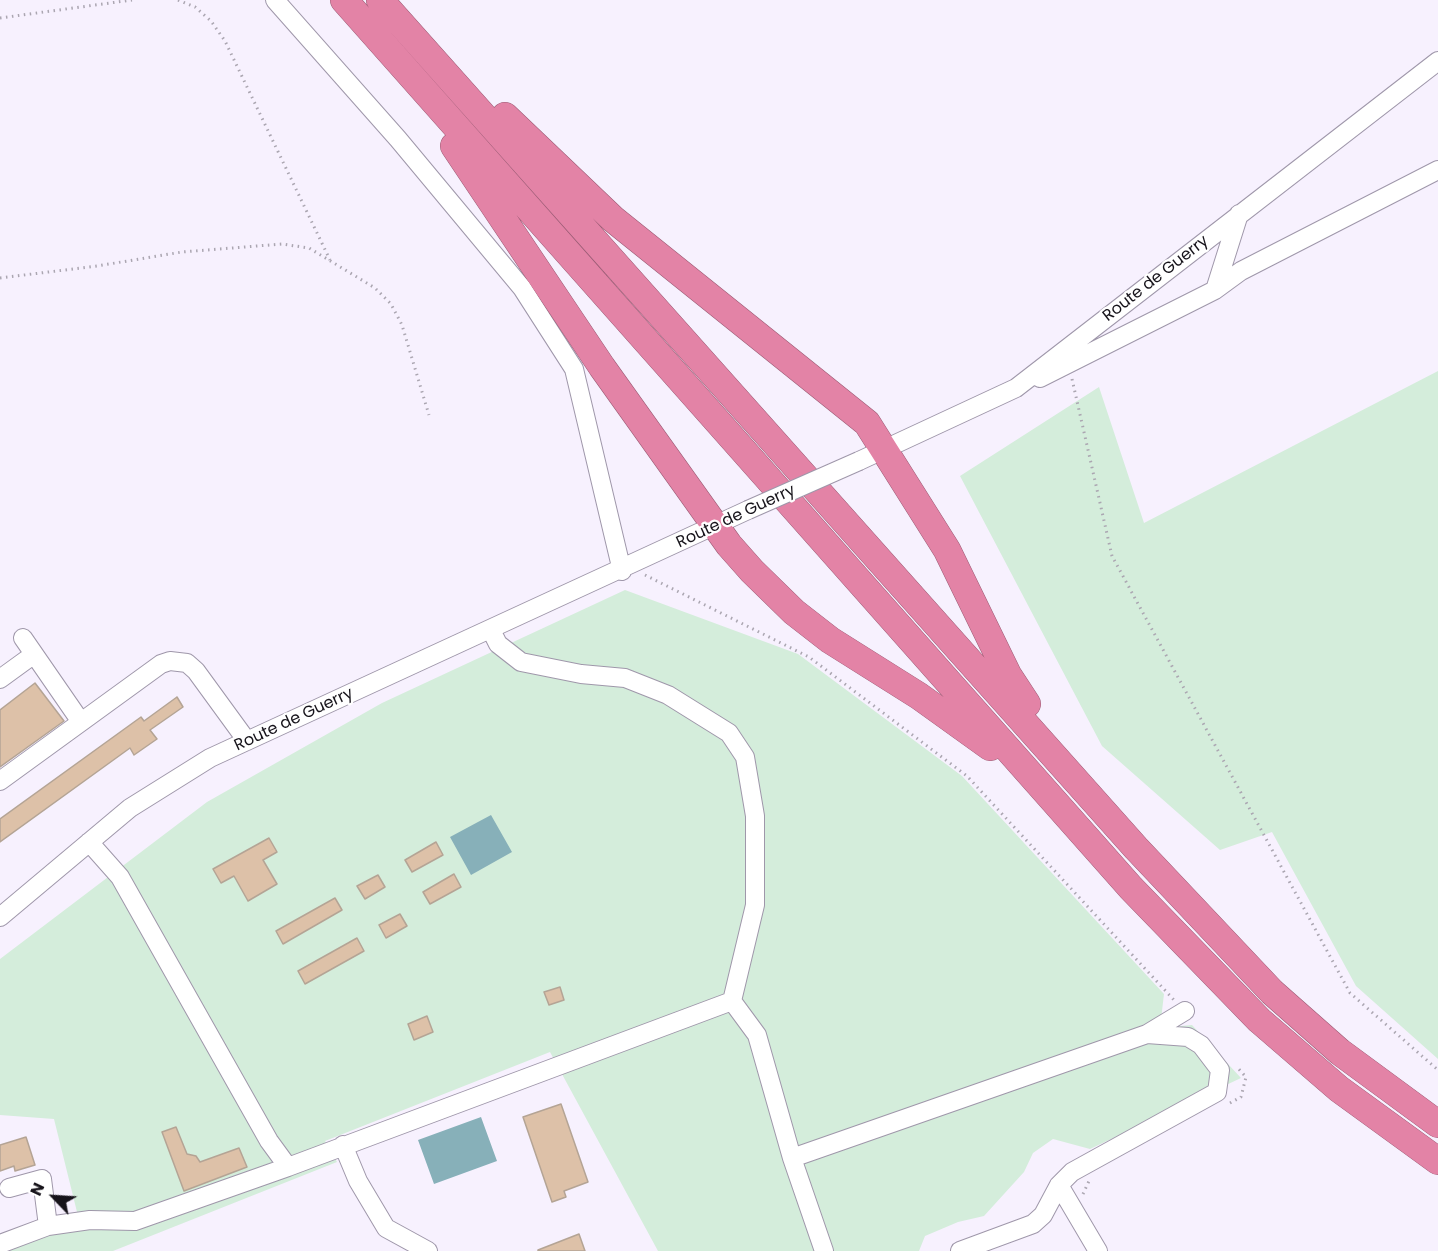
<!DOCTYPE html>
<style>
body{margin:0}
#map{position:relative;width:1438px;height:1251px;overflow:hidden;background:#f7f1fe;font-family:Poppins,sans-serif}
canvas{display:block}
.north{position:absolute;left:24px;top:1167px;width:60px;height:60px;-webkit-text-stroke:4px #fff;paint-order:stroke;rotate:295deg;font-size:16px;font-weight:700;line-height:24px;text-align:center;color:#16131a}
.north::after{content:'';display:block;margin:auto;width:21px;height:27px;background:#16131a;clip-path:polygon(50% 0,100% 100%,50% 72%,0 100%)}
</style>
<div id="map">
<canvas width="1438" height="1251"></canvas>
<div class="north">N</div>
</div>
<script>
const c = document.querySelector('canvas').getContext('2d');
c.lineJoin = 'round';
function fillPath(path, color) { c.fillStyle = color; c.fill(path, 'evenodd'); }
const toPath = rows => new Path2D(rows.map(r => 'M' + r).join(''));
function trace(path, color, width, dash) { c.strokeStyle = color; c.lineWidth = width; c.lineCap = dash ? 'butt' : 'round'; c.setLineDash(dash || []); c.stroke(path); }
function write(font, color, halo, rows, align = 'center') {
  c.font = font + ' Poppins,sans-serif'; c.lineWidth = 4.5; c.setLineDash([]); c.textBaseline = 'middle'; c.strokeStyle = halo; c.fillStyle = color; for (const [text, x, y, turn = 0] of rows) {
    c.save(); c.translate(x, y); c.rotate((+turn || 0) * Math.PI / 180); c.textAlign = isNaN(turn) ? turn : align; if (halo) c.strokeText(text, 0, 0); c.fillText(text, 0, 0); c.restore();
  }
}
const green = toPath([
 [1438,371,1438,1059,1356,986,1272,832,1220,850,1102,746,960,476,1099,387,1144,523],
 [625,590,798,654,962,776,1164,994,1160,1028,1192,1025,1241,1078,1090,1149,1053,1139,1033,1153,1024,1172,984,1216,958,1222,925,1236,919,1251,658,1251,550,1052,325,1141,337,1162,113,1251,0,1251,0,1236,77,1212,54,1119,0,1115,0,959,207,802,382,703]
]);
const water = toPath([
 [491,815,512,852,471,875,450,837],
 [481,1117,497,1161,434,1184,418,1140]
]);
const building = toPath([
 [35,683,64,721,0,767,0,710,35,683],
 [177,697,183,707,150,730,157,739,134,755,130,748,0,842,0,819,141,717,144,721,177,697],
 [269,838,277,852,263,860,277,884,248,901,234,876,221,883,213,869,269,838],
 [436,842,443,855,412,872,405,860,436,842],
 [454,874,461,887,430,904,423,892,454,874],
 [378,875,385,887,365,899,357,886,378,875],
 [335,898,342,910,283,944,276,931,335,898],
 [400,914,407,926,386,938,379,925,400,914],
 [357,938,364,951,305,984,298,971,357,938],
 [560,987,564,1000,549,1005,544,992,560,987],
 [427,1016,433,1032,414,1040,408,1024,427,1016],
 [561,1104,588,1182,564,1191,566,1197,552,1202,523,1117,561,1104],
 [176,1127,187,1154,196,1156,200,1162,239,1148,247,1167,184,1191,162,1132,176,1127],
 [26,1137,35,1165,15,1171,14,1166,0,1171,0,1145,26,1137],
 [579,1234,585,1251,538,1251,538,1250,579,1234]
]);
const path = toPath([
 [178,0,195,7,211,21,225,41,330,260],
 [0,18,132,0],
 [0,278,97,266,182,252,282,244,309,248,375,288,391,304,402,325,429,415],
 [1072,379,1112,556,1350,993,1438,1070],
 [645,575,809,657,967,776,1174,1000],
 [1230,1103,1241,1097,1246,1077,1236,1066],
 [1083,1194,1089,1181]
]);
const minor = toPath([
 [275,0,398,139,522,288,574,369,622,571],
 [1215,290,1239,214],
 [1040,378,1215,290,1241,271,1438,170],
 [859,461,1016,388,1438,61],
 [491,630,498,644,521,662,581,674,625,678,668,695,729,733,745,757,755,816,755,905,732,1001,757,1035,792,1158,824,1251],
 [23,638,81,722],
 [0,679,33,655],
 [0,781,161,664,170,661,187,663,196,671,247,741],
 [89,842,120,877,269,1141,288,1167,732,1001],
 [0,917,130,808,210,758,748,510],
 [343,1145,358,1181,386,1228,428,1251],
 [792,1158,1147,1034,1185,1011],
 [1059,1185,1098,1251],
 [9,1188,42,1179,48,1226],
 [0,1244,48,1226,90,1220,135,1221,288,1167],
 [960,1251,1033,1224,1043,1215,1059,1185,1072,1172,1217,1092,1220,1070,1201,1045,1188,1037,1147,1034]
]);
const highway = toPath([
 [344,0,1131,888,1259,1020,1339,1089,1438,1161],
 [380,0,1136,848,1272,992,1340,1052,1438,1124],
 [505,116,613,219,867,423,947,550,1008,675,1027,704],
 [454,146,602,367,729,545,752,571,794,612,830,640,919,696,990,747]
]);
const minorBridge = toPath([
 [748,510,859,461]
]);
const streetNames = [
 ["Route de Guerry",1156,279,-38],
 ["Route de Guerry",736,517,-25],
 ["Route de Guerry",294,720,-25]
];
fillPath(green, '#d4eddb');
fillPath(water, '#87b0b9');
fillPath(building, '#ddc1a8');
trace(building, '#b4a495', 1.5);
trace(minor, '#9f97aa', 20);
trace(highway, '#9b5c75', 28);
trace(path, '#aba6b1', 3, [1.5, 4.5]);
trace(minor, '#fff', 18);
trace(highway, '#e383a6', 27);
trace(minorBridge, '#9f97aa', 20, []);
trace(minorBridge, '#fff', 18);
write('16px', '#16131a', '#fff', streetNames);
</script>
